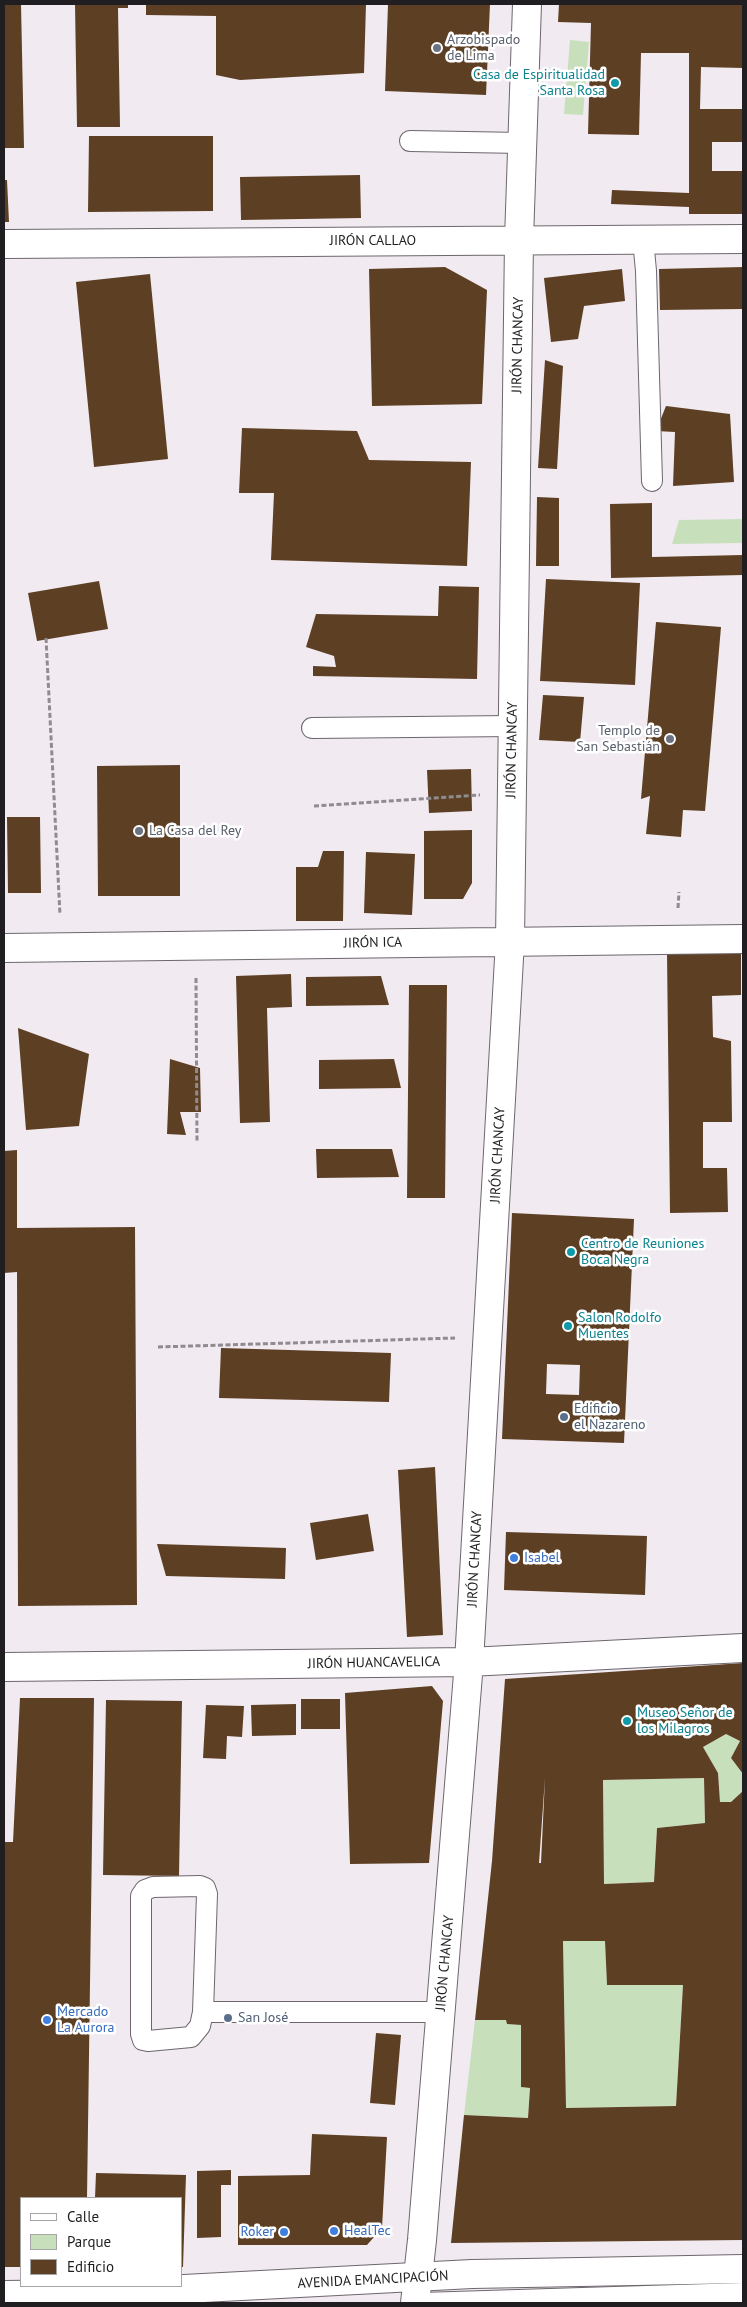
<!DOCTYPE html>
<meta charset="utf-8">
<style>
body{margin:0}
#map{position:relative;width:747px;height:2307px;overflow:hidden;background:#f1eaf1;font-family:"PT Sans",sans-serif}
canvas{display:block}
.frame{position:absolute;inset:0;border:5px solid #201e20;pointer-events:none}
.legend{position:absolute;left:20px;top:2197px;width:162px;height:90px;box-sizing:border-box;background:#fff;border:1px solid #a6a5a6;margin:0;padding:6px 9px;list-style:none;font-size:15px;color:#201e20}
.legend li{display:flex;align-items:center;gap:10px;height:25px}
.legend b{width:25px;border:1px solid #a6a5a6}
</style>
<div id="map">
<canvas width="747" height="2307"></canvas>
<div class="frame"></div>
<ul class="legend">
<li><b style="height:6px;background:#fff"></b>Calle</li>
<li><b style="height:14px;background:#c7e0bb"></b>Parque</li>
<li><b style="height:14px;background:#5d3f23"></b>Edificio</li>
</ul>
</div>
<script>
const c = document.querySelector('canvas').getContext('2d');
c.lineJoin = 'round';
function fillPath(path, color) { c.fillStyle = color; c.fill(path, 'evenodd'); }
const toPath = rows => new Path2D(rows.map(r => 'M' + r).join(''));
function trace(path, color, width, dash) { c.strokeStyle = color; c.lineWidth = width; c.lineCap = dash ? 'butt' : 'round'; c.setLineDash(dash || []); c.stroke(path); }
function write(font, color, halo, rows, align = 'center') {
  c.font = font + ' "PT Sans",sans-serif'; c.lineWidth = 5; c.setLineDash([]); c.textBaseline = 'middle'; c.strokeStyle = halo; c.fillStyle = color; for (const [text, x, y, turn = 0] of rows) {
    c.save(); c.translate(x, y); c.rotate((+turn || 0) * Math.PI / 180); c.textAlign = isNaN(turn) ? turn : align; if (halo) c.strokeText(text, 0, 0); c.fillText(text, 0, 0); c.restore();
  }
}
const green = toPath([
 [570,40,589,42,583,115,564,114],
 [743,519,743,543,672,544,679,520],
 [726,1734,740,1741,731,1758,742,1773,742,1793,731,1802,720,1802,718,1773,703,1747],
 [704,1778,705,1823,657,1828,654,1882,604,1884,603,1780],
 [563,1941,605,1941,607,1985,683,1985,676,2106,566,2108],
 [475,2020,506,2020,507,2024,521,2025,521,2087,530,2088,528,2118,464,2115]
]);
const building = toPath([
 [4,4,21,4,24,148,4,148],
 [75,4,128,4,128,8,118,8,120,127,77,127],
 [146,4,366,4,364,73,240,80,216,75,216,16,146,15],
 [388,4,490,4,486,95,385,91],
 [559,4,743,4,743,68,701,67,700,109,743,109,743,142,712,142,712,171,743,171,743,214,689,214,689,207,611,204,612,190,689,193,689,53,641,53,639,135,588,134,591,23,558,22],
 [89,136,213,136,213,211,88,212],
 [360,175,361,218,241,220,240,177],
 [4,180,7,180,9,222,4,222],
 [445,267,487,290,482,404,372,406,369,269],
 [743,267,743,309,660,310,659,269],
 [622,269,625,301,584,306,578,339,551,342,544,278],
 [150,274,168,459,94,467,76,282],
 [545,360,563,366,557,469,538,468],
 [666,406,730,414,734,482,673,486,675,432,656,431],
 [242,428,357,431,369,460,471,462,467,566,271,560,274,493,239,493],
 [537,497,559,498,559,566,536,566],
 [652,503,652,557,743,555,743,575,611,578,610,504],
 [546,579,640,583,635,685,540,681],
 [99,581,108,629,37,641,28,593],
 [439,586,479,587,477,679,313,676,313,666,336,667,334,656,306,647,316,614,438,616],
 [656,622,721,627,705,811,683,810,681,837,646,834,650,796,641,799],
 [543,695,584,697,580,742,539,740],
 [180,765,180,896,98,896,97,766],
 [471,769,472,811,429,813,427,770],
 [7,817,40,817,41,893,8,893],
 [472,830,472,883,463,899,424,899,424,831],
 [323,851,344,851,343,921,296,921,296,867,318,867],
 [366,852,415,854,412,915,364,913],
 [741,951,741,995,712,996,713,1037,731,1041,732,1122,703,1122,703,1168,727,1168,728,1212,670,1213,667,953],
 [291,974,292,1007,267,1008,270,1122,240,1123,236,976],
 [381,976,389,1005,306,1006,306,977],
 [409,985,447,985,445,1198,407,1198],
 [18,1028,89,1054,79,1126,26,1130],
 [170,1059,200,1068,201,1112,180,1112,186,1135,167,1134],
 [394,1059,401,1088,319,1089,319,1060],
 [316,1149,392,1149,399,1177,317,1178],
 [17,1150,17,1228,135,1227,137,1605,18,1606,17,1272,4,1273,4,1151],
 [512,1213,634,1219,624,1443,502,1439],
 [547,1364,580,1365,579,1395,546,1394],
 [221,1348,391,1353,389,1402,219,1398],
 [435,1467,443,1635,407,1637,398,1470],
 [368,1514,374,1551,316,1560,310,1523],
 [506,1532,647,1536,645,1595,504,1590],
 [157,1544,286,1548,285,1579,166,1576],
 [743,1663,743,1774,731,1758,740,1741,726,1734,703,1747,718,1773,720,1802,731,1802,743,1791,743,2240,451,2243,464,2115,528,2118,530,2088,521,2087,521,2025,507,2024,506,2020,475,2020,492,1861,505,1679],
 [545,1778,541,1863,539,1863],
 [704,1778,705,1823,657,1828,654,1882,604,1884,603,1780],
 [563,1941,605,1941,607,1985,683,1985,676,2106,566,2108],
 [432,1686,443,1701,429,1863,350,1864,345,1693],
 [20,1698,94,1698,87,2198,21,2198,21,2267,4,2267,4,1842,13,1842],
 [301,1699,340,1699,340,1729,301,1729],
 [106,1700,182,1701,179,1876,103,1875],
 [296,1704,296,1735,252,1736,251,1705],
 [206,1705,244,1706,242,1737,227,1736,226,1759,203,1758],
 [376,2033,401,2035,395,2105,370,2103],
 [312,2134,387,2137,382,2228,367,2245,238,2245,238,2176,310,2175],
 [231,2170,231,2185,221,2185,221,2237,197,2238,197,2171],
 [96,2173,186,2175,183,2267,181,2267,181,2198,95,2198]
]);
const path = toPath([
 [46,638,60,915],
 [314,806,480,795],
 [678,908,679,892],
 [196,978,197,1143],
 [158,1347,455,1338]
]);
const lane = toPath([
 [410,141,522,143],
 [643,239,646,271,652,481],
 [312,728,513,726],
 [200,1886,205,1888,207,1894,203,2012,200,2026,191,2037,148,2041,143,2040,141,2034,141,1896,145,1890,153,1887,200,1886],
 [203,2012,441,2012],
 [421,2303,743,2293]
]);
const street = toPath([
 [4,244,743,239],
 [4,948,743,939],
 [4,1667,469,1662,743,1648],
 [415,2303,422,2240,469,1662,510,941,519,240,527,4]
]);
const secondary = toPath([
 [4,2295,88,2294,472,2274,743,2269]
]);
const markers = [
 [437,48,5,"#6b7280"],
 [615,83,5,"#0f9aa8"],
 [670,739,5,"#6b7280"],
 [139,831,5,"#6b7280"],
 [571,1252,5,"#0f9aa8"],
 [568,1326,5,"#0f9aa8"],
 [564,1417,5,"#5c6f8a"],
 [514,1558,5,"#3f7fe0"],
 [627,1721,5,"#0f9aa8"],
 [228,2018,5,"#5c6f8a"],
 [47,2020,5,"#3f7fe0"],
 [334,2231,5,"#3f7fe0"],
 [284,2232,5,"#3f7fe0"]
];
const worshipNames = [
 ["Arzobispado",447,40],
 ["de Lima",447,56],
 ["Templo de",660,731,"right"],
 ["San Sebastián",660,747,"right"],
 ["La Casa del Rey",149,831]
];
const cultureNames = [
 ["Casa de Espiritualidad",605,75,"right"],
 ["Santa Rosa",605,91,"right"],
 ["Centro de Reuniones",581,1244],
 ["Boca Negra",581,1260],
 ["Salon Rodolfo",578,1318],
 ["Muentes",578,1334],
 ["Museo Señor de",637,1713],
 ["los Milagros",637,1729]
];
const streetNames = [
 ["JIRÓN CALLAO",373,241],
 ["JIRÓN CHANCAY",518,345,-89],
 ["JIRÓN CHANCAY",512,750,-89],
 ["JIRÓN ICA",373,943,-1],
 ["JIRÓN CHANCAY",498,1155,-87],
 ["JIRÓN CHANCAY",475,1559,-87],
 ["JIRÓN HUANCAVELICA",374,1663,-1],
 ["JIRÓN CHANCAY",445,1963,-85],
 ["AVENIDA EMANCIPACIÓN",373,2280,-3]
];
const serviceNames = [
 ["Edificio",574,1409],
 ["el Nazareno",574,1425],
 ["San José",238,2018]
];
const shopNames = [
 ["Isabel",524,1558],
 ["Mercado",57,2012],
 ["La Aurora",57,2028],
 ["HealTec",344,2231],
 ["Roker",274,2232,"right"]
];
fillPath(green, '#c7e0bb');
fillPath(building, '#5d3f23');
trace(lane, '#6d676d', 22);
trace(street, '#6d676d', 30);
trace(secondary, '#6d676d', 30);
trace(path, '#8f8b8f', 3, [5, 2.5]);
trace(lane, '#fff', 20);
trace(street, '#fff', 28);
trace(secondary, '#fff', 28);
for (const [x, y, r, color] of markers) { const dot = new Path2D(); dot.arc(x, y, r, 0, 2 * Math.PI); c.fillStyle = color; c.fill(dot); trace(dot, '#fff', 2); }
write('14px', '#5b616d', '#fff', worshipNames, 'left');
write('14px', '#0d838f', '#fff', cultureNames, 'left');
write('14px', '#201e20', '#fff', streetNames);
write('14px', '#4e5e75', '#fff', serviceNames, 'left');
write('14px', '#366cbe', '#fff', shopNames, 'left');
</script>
